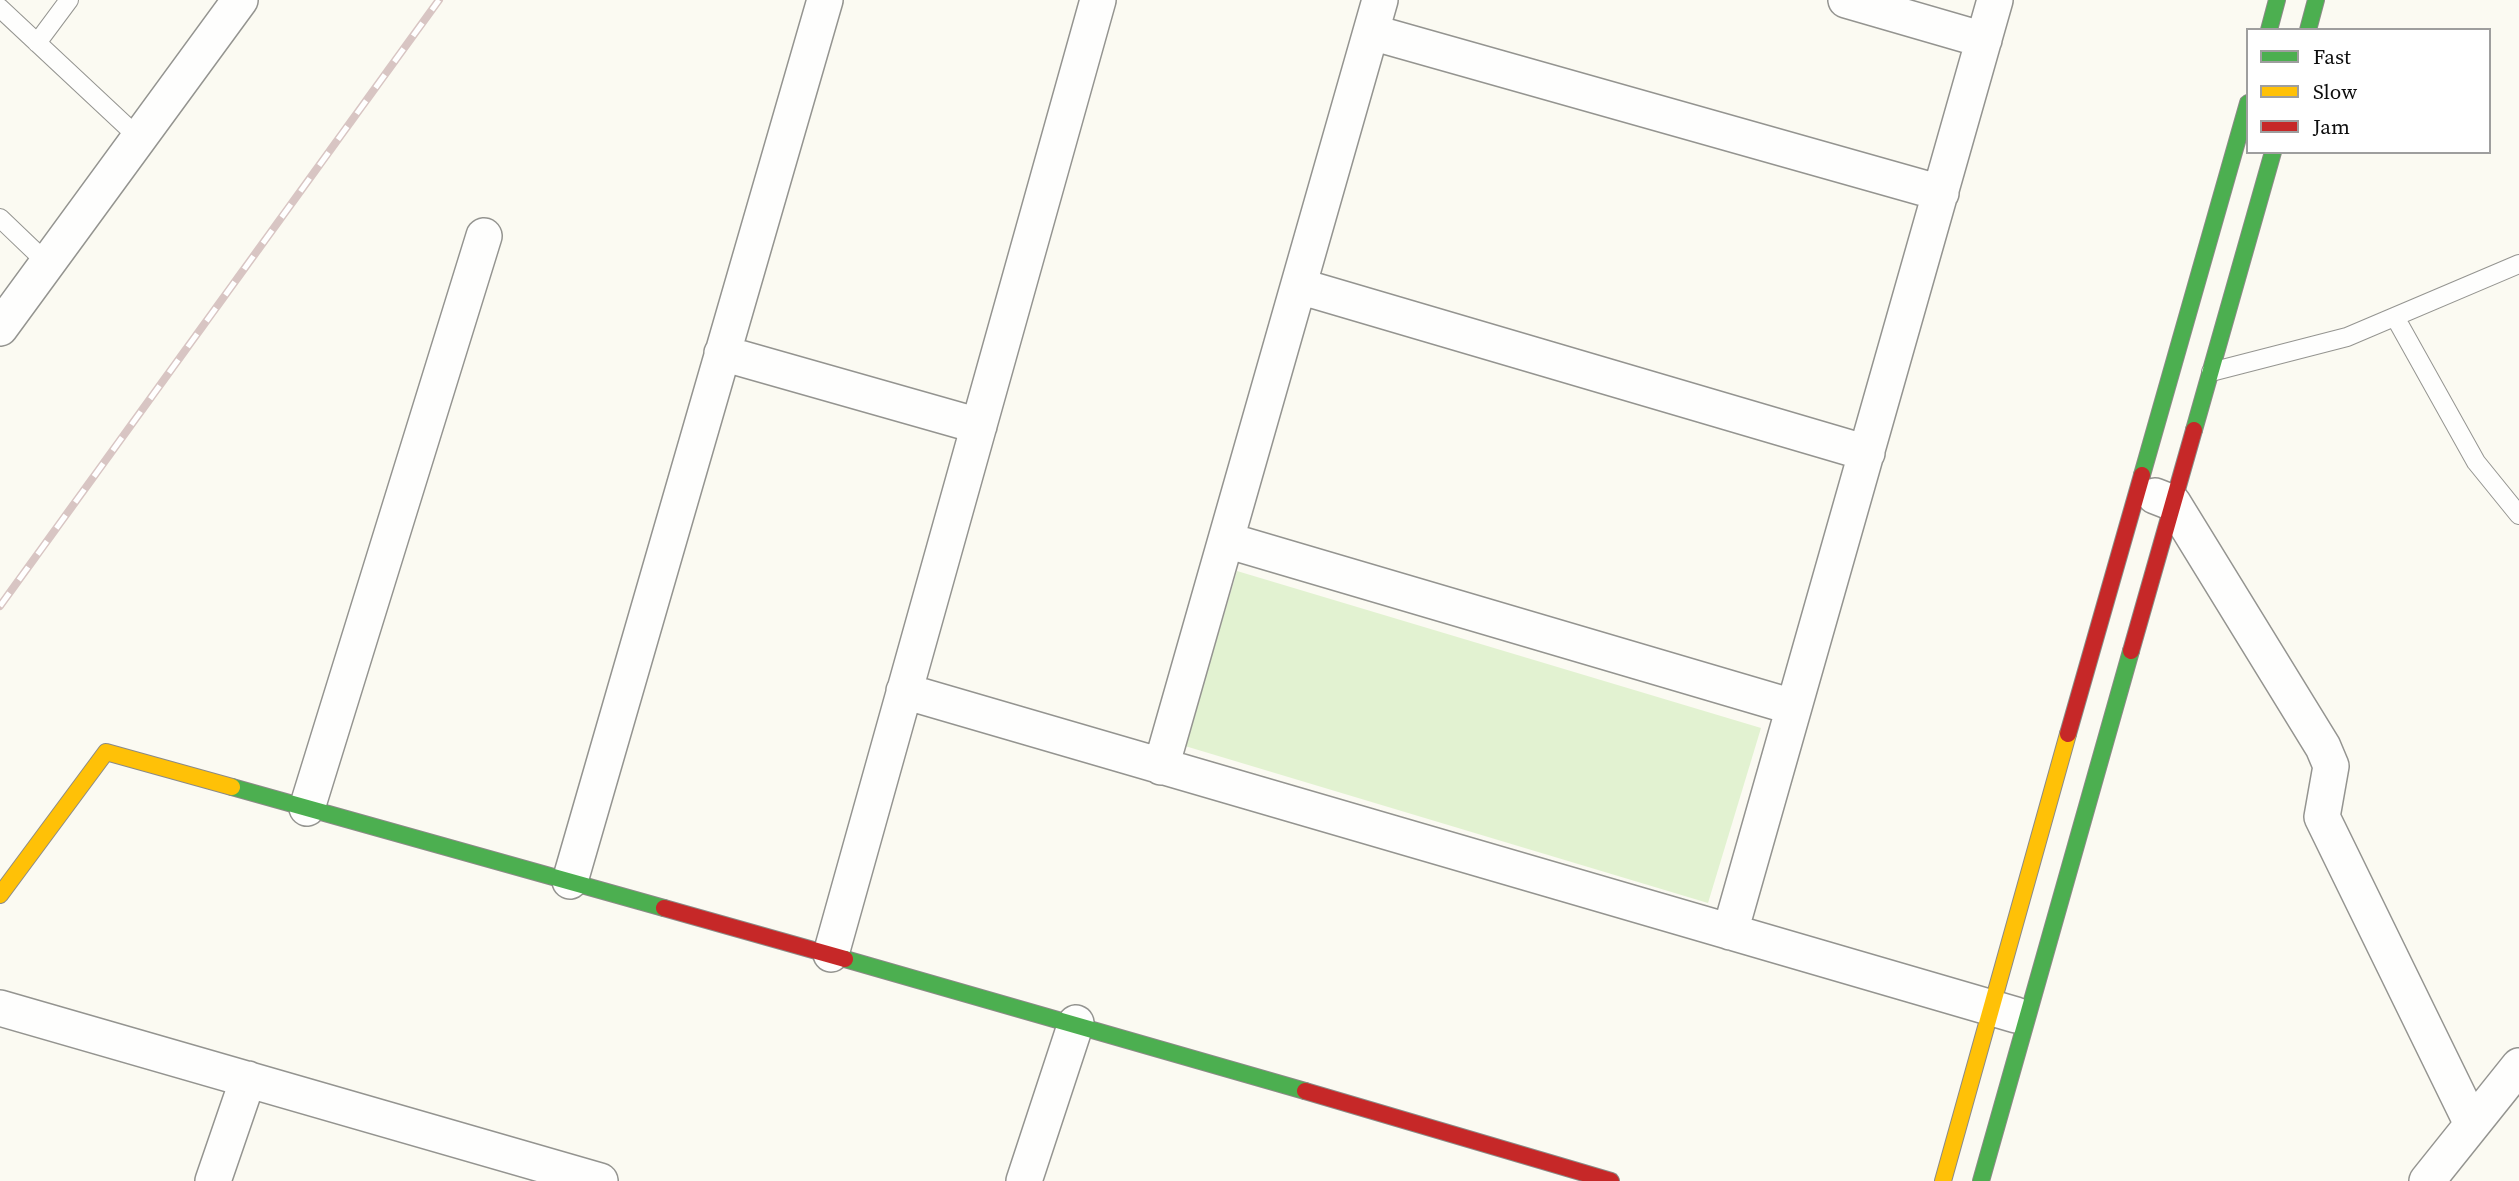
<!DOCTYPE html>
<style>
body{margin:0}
#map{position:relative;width:2519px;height:1181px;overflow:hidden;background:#fbfaf2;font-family:"Source Serif 4",serif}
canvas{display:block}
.legend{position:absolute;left:2246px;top:28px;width:245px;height:126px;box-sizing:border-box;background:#fff;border:2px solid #9e9e9e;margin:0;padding:9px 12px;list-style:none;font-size:21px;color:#0d0d0d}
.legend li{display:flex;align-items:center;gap:14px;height:35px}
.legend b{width:35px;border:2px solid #9e9e9e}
</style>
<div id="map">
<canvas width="2519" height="1181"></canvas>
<ul class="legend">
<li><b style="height:9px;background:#4caf50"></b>Fast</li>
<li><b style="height:9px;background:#ffc107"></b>Slow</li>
<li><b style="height:9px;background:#c62828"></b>Jam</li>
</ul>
</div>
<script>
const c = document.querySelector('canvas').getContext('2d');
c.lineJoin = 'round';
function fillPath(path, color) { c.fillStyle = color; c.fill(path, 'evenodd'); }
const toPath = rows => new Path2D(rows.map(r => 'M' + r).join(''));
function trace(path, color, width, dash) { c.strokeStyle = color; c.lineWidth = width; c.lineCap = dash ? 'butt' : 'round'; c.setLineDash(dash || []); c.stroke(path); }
const green = toPath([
 [1237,571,1761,728,1708,903,1185,746]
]);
const lane = toPath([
 [0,8,139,138],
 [37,43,69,0],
 [0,218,47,263],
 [2395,317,2476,462,2519,515],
 [2211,372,2347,337,2519,264]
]);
const street = toPath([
 [1846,0,1984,40],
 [1371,32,1941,193],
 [1299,286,1867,453],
 [0,328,240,0],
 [722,353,979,426],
 [2155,496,2173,503,2323,747,2331,766,2322,817,2472,1124],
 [1226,540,1793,707],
 [904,691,2016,1015],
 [1161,767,1380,0],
 [307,808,484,236],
 [570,881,825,0],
 [1730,932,1995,0],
 [831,954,1098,0],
 [0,1008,600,1181],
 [213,1181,248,1079],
 [1024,1181,1076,1023],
 [2427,1181,2519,1066]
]);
const fast = toPath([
 [2269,30,2277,0],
 [2308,30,2316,0],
 [2194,430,2273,152],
 [2142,475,2248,103],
 [232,787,664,908],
 [845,959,1305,1091],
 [1981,1181,2131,651]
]);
const slow = toPath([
 [0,895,106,752,232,787],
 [1943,1181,2068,734]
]);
const jam = toPath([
 [2131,651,2194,430],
 [2068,734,2142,475],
 [664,908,845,959],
 [1305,1091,1611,1181]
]);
const rail = toPath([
 [0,606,439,0]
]);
fillPath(green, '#e2f2d1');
trace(lane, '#949490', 20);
trace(street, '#949490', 38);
trace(fast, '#8b8a87', 18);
trace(slow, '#8b8a87', 18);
trace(jam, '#8b8a87', 18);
trace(lane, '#fefefd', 18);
trace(street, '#fefefd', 35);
trace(fast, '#4caf50', 16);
trace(slow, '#ffc107', 16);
trace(jam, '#c62828', 16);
trace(rail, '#d8c5c3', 8);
trace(rail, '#fff', 5, [16]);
</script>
